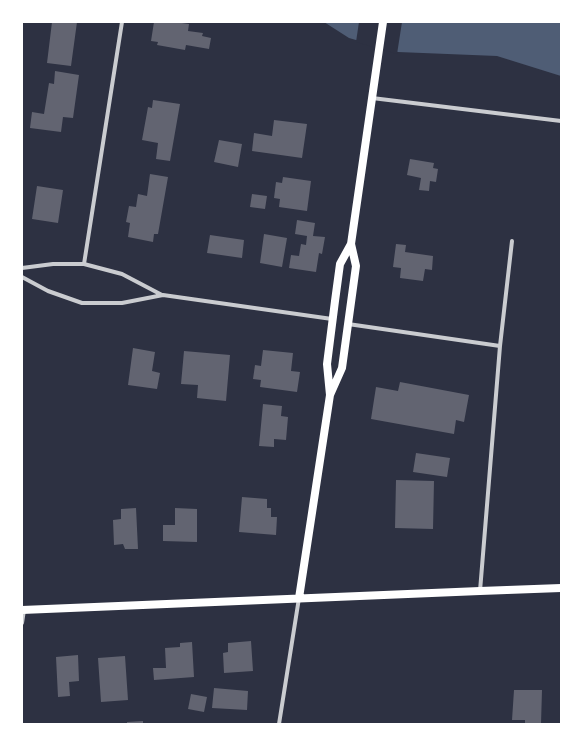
<!DOCTYPE html>
<style>
body{margin:0}
#map{position:relative;width:583px;height:746px;overflow:hidden;background:#2d3142;font-family:"IBM Plex Sans",sans-serif}
canvas{display:block}
.frame{position:absolute;inset:0;border:23px solid #fff;pointer-events:none}
</style>
<div id="map">
<canvas width="583" height="746"></canvas>
<div class="frame"></div>
</div>
<script>
const c = document.querySelector('canvas').getContext('2d');
c.lineJoin = 'round';
function fillPath(path, color) { c.fillStyle = color; c.fill(path, 'evenodd'); }
const toPath = rows => new Path2D(rows.map(r => 'M' + r).join(''));
function trace(path, color, width, dash) { c.strokeStyle = color; c.lineWidth = width; c.lineCap = dash ? 'butt' : 'round'; c.setLineDash(dash || []); c.stroke(path); }
const water = toPath([
 [324,22,561,22,561,76,497,56,398,52,349,38]
]);
const pier = toPath([
 [359,22,402,22,397,54,356,42]
]);
const building = toPath([
 [52,22,77,22,71,66,47,63],
 [154,22,175,22,189,24,188,31,203,33,202,36,211,38,209,49,186,45,185,50,157,45,158,42,151,41],
 [55,71,79,75,73,118,63,117,61,132,30,128,32,112,44,114,49,83,54,84],
 [153,100,180,104,170,161,156,159,158,143,142,140,148,107,152,108],
 [274,120,307,124,302,158,252,151,254,133,272,136],
 [219,140,242,144,238,167,214,162],
 [410,159,434,163,433,168,438,169,436,182,430,181,429,191,419,190,421,178,407,175],
 [150,174,168,177,158,234,154,234,153,242,128,237,130,223,126,222,129,206,136,207,138,194,147,196],
 [283,177,311,181,307,211,279,207,280,199,274,198,276,182,282,183],
 [37,186,63,190,58,223,32,219],
 [252,194,267,196,265,209,250,207],
 [297,220,315,223,313,236,325,237,322,254,319,253,316,272,289,268,291,255,299,256,301,244,306,245,307,236,295,234],
 [264,234,287,238,282,267,260,263],
 [210,235,244,240,242,258,207,253],
 [396,244,406,245,405,252,433,256,432,270,425,269,423,281,400,278,401,268,393,267],
 [133,348,155,352,152,371,160,373,157,389,128,385],
 [263,350,293,353,291,371,300,372,297,392,260,387,261,380,253,379,255,365,261,366],
 [184,351,230,355,226,401,197,398,198,385,181,384],
 [400,382,469,395,464,422,456,420,454,434,371,419,376,387,398,391],
 [263,404,282,406,281,416,288,417,286,440,274,439,274,447,259,446],
 [416,453,450,458,447,477,413,472],
 [396,480,434,481,433,529,395,528],
 [242,497,267,499,267,508,271,508,271,517,277,517,276,535,239,532],
 [136,508,138,549,125,549,123,544,114,545,113,520,121,519,121,509],
 [175,508,197,509,197,542,163,541,163,525,175,525],
 [251,641,253,671,224,673,223,653,228,652,228,643],
 [192,642,194,677,154,680,153,668,166,668,165,648,180,647,180,643],
 [78,655,79,681,69,682,70,696,58,697,56,657],
 [125,656,128,700,101,702,98,658],
 [214,688,248,691,247,710,212,708],
 [514,690,542,690,541,724,525,724,525,720,512,720],
 [191,694,207,697,204,712,188,709],
 [143,721,143,724,127,724,127,722]
]);
const minor = toPath([
 [372,98,561,121],
 [84,264,122,22],
 [22,268,53,264,84,264,122,274,162,295],
 [22,277,48,291,82,303,122,303,163,295,332,319],
 [348,324,500,346],
 [480,591,500,346,512,241],
 [22,623,24,610],
 [279,724,299,598]
]);
const secondary = toPath([
 [330,395,342,368,356,266,351,244],
 [299,598,330,395,327,364,335,301,340,264,351,244,383,22],
 [22,610,480,591,561,588]
]);
fillPath(water, '#4f5d75');
fillPath(pier, '#2d3142');
fillPath(building, '#626471');
trace(minor, '#caccd0', 4);
trace(secondary, '#fff', 8);
</script>
